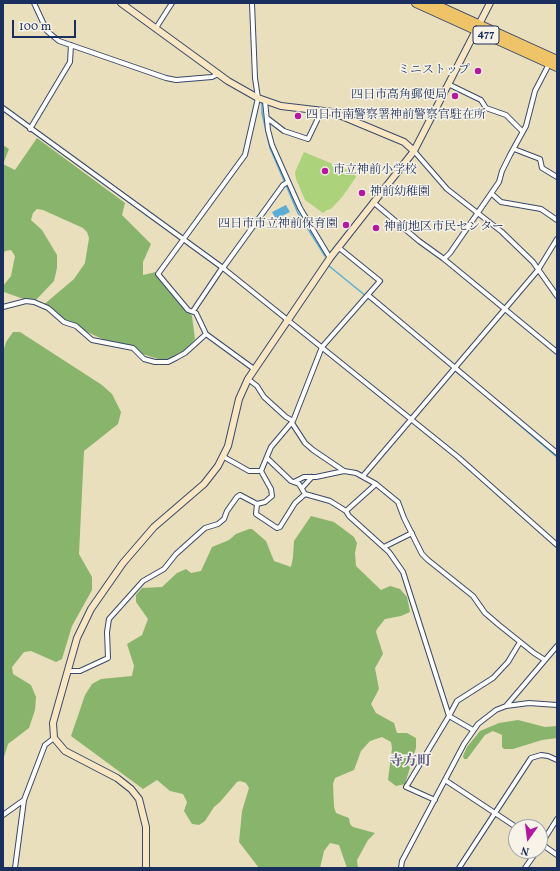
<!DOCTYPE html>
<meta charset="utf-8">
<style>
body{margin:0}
#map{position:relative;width:560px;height:871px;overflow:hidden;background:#e9dfbc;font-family:Vollkorn,serif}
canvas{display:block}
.frame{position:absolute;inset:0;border:4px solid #1b2f5e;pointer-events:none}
.north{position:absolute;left:508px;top:819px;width:40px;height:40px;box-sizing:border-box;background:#f7f3e8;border:1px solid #9fa5b1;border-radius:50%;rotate:194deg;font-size:11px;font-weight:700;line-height:16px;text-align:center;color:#1b2f5e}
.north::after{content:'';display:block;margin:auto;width:14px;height:18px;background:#b5179e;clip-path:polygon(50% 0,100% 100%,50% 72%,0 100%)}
.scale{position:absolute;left:12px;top:20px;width:64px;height:18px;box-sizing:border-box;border:2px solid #1b2f5e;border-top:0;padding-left:5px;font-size:12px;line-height:14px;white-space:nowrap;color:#1b2f5e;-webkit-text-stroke:3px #f7f3e8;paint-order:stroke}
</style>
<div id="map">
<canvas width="560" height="871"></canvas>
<div class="frame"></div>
<div class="north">N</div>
<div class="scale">100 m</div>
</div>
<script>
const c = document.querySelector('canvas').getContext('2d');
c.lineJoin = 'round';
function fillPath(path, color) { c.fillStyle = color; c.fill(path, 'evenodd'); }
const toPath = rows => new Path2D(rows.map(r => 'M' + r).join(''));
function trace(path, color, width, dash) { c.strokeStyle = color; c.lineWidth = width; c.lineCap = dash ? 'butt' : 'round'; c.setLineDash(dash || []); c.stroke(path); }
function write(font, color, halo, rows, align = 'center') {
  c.font = font + ' Vollkorn,"Noto Serif JP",serif'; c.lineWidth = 3; c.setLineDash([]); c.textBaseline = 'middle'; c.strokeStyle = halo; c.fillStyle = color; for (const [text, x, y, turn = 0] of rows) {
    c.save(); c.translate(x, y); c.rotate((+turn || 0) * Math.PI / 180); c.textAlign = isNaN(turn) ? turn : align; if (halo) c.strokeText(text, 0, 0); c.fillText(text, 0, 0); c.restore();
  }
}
const green = toPath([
 [304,152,354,173,356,177,343,196,331,209,327,210,323,213,305,200,296,179,295,172]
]);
const forest = toPath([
 [37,138,125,203,122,215,151,244,143,262,143,275,156,272,180,299,192,316,195,339,177,358,164,361,115,345,66,322,41,307,74,279,85,263,89,238,87,232,83,228,43,210,37,209,33,213,31,220,42,230,57,255,57,268,54,281,36,300,29,301,4,292,3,286,11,276,15,256,11,250,5,251,3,255,3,145,9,149,3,164,15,170],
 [13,332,20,332,102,385,112,394,121,412,118,424,84,451,79,554,92,577,92,590,72,626,62,659,56,662,31,651,24,652,12,667,13,674,31,685,36,697,35,710,29,728,8,744,3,760,3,352,6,342],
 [311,516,334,522,354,537,357,543,355,553,356,566,381,590,390,586,400,589,407,597,410,612,401,616,385,619,377,629,376,632,383,654,375,668,379,689,371,704,376,713,394,723,397,733,407,733,416,738,416,748,405,784,396,786,388,780,392,748,391,742,382,737,370,741,361,751,354,770,335,778,333,784,334,807,336,813,349,818,350,824,353,827,375,833,368,840,357,860,358,868,347,868,339,845,330,843,324,851,320,868,259,868,239,842,242,811,249,788,246,783,240,781,237,782,220,802,214,807,205,821,199,825,192,824,184,811,187,802,183,794,170,791,157,780,143,789,71,736,85,695,92,684,101,679,132,676,134,666,127,644,142,635,148,619,136,602,136,595,142,588,162,587,177,573,186,569,191,573,201,571,212,547,229,540,236,534,249,529,252,529,266,541,274,561,291,567,293,557,294,541],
 [518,720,545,727,557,726,557,738,542,740,513,749,504,749,502,747,502,735,493,731,485,735,467,759,464,759,463,756,467,747,480,731,499,723]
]);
const water = toPath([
 [286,205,290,212,276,219,272,212]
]);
const stream = toPath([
 [262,101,262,113,270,148,298,213,325,256],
 [329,266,377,305],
 [455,371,475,387],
 [496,405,557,457]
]);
const street = toPath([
 [34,3,47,31,59,41,166,78,176,80,212,77,218,74],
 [252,3,255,78,258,98,245,155,158,274,188,310,196,313,206,334,254,369],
 [156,28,172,3],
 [448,84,481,100,486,108,506,115,522,131],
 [265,101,268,130,272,145,300,208,330,258],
 [3,108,223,268,458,457,557,545],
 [267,118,284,131,308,139,322,110],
 [30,129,70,62,71,45],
 [514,149,540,159,542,168,557,177],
 [414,151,447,189,502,232,533,262,557,296],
 [492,194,501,202,541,209,557,220],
 [373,202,419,241,444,259,557,352],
 [444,259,450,253,499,182,502,171,510,155,526,126,535,91,549,64],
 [223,268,283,185,288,182],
 [368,295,557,453],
 [3,307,26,301,34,302,48,308,64,322,76,326,92,340,133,348,144,359,155,362,168,362,176,358,185,353,206,334],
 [193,311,222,268],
 [248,379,257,386,264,397,286,417,293,421],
 [292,423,305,443,313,450,344,471,356,473,376,484,398,502,404,518,422,554,428,560,473,596,485,613,499,625,534,653,545,660],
 [224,457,249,471,261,471],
 [267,458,291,481,299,484,305,494,330,501,346,511,349,516,389,552,403,572,449,716,473,730],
 [363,476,538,270,557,239],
 [294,482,304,477,316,477,344,471],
 [302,488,312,477],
 [257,504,256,514,277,528,280,527,295,503,305,494],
 [346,511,376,484],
 [384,547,412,533],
 [68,671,80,671,108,658,107,632,109,619,143,581,164,569,176,554,205,528,218,524,224,519,227,511,237,497,240,495,257,504,265,502,272,496,271,489,261,471,271,447,293,421,322,347,380,281,338,247],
 [506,706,557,646],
 [445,780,516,827],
 [435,800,406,787,408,784,449,716,457,701,493,678,508,662,520,642],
 [3,815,24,800],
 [540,843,557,855],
 [540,846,557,819],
 [15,868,24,800,45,745,54,738],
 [401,868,402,861,464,744,478,724,496,710,506,706,529,703,557,705],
 [459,868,531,758,541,755,548,756,557,760],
 [525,868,537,851]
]);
const secondary = toPath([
 [121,3,228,81,258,98,281,106,332,112,404,142,414,151],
 [146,868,146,827,139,799,131,789,117,778,65,751,54,738,53,723,77,638,91,609,123,563,154,527,204,484,218,466,228,446,239,399,248,379,330,258,414,151,490,3]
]);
const highway = toPath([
 [416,3,557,67],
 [432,3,557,60]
]);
const markers = [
 [478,71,4,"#b5179e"],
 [455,96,4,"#b5179e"],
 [298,116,4,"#b5179e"],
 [325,171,4,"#b5179e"],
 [362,193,4,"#b5179e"],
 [346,225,4,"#b5179e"],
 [376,228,4,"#b5179e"]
];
const shields = [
 [486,35,26]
];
const shieldNames = [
 ["477",486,35]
];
const poiNames = [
 ["ミニストップ",470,71,"right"],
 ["四日市高角郵便局",447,96,"right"],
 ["四日市南警察署神前警察官駐在所",306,116],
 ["市立神前小学校",333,171],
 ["神前幼稚園",370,193],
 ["四日市市立神前保育園",338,225,"right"],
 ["神前地区市民センター",384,228]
];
const quarterNames = [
 ["寺方町",410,762]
];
fillPath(green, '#acd27c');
fillPath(forest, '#89b46c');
fillPath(water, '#5aaed6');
trace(stream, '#5aaed6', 1.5);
trace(street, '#3a496c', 6);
trace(secondary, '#3a496c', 8);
trace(highway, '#3a496c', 10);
trace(street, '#fff', 4);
trace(secondary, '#f9e7c3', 6);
trace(highway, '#efc469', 8);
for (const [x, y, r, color] of markers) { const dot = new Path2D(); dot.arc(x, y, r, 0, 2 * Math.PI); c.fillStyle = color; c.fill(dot); trace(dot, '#f7f3e8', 1.5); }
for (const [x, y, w] of shields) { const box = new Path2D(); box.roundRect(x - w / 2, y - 9, w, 18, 3); c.fillStyle = '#f7f3e8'; c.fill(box); trace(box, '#1b2f5e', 1); }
write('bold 11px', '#1b2f5e', null, shieldNames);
write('12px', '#1b2f5e', '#f7f3e8', poiNames, 'left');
write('bold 14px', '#5f5e89', '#f7f3e8', quarterNames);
</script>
